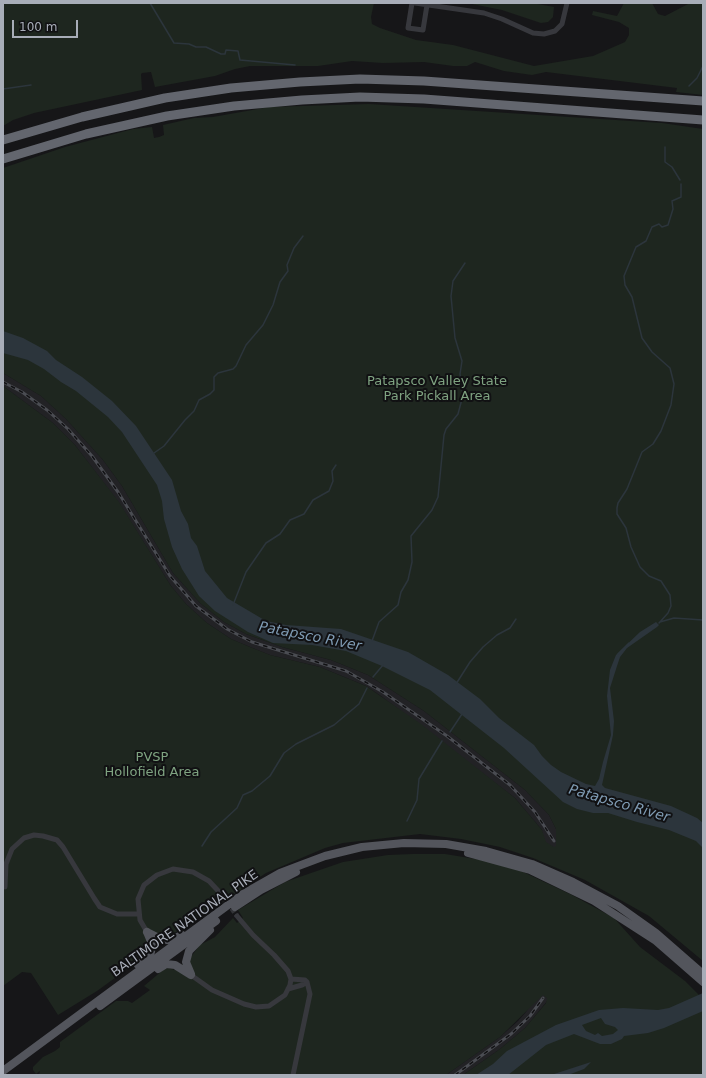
<!DOCTYPE html>
<style>
body{margin:0}
#map{position:relative;width:706px;height:1078px;overflow:hidden;background:#161618;font-family:"DejaVu Sans",sans-serif}
canvas{display:block}
.frame{position:absolute;inset:0;border:4px solid #a8adb8;pointer-events:none}
.scale{position:absolute;left:12px;top:20px;width:66px;height:18px;box-sizing:border-box;border:2px solid #a8adb8;border-top:0;padding-left:5px;font-size:12px;line-height:14px;white-space:nowrap;color:#a8adb8;-webkit-text-stroke:3px #111113;paint-order:stroke}
</style>
<div id="map">
<canvas width="706" height="1078"></canvas>
<div class="frame"></div>
<div class="scale">100 m</div>
</div>
<script>
const c = document.querySelector('canvas').getContext('2d');
c.lineJoin = 'round';
function fillPath(path, color) { c.fillStyle = color; c.fill(path, 'evenodd'); }
const toPath = rows => new Path2D(rows.map(r => 'M' + r).join(''));
function trace(path, color, width, dash) { c.strokeStyle = color; c.lineWidth = width; c.lineCap = dash ? 'butt' : 'round'; c.setLineDash(dash || []); c.stroke(path); }
function write(font, color, halo, rows, align = 'center') {
  c.font = font + ' "DejaVu Sans",sans-serif'; c.lineWidth = 4; c.setLineDash([]); c.textBaseline = 'middle'; c.strokeStyle = halo; c.fillStyle = color; for (const [text, x, y, turn = 0] of rows) {
    c.save(); c.translate(x, y); c.rotate((+turn || 0) * Math.PI / 180); c.textAlign = isNaN(turn) ? turn : align; if (halo) c.strokeText(text, 0, 0); c.fillText(text, 0, 0); c.restore();
  }
}
const built = toPath([
 [3,373,41,396,66,419,103,460,122,486,173,573,200,603,224,622,246,634,282,647,331,660,368,675,424,711,525,790,549,815,556,829,560,852,544,861,542,830,515,798,381,696,366,686,320,667,270,655,250,647,231,639,207,623,186,604,171,586,119,503,75,445,53,423,3,386],
 [523,940,548,1000,525,1028,500,1049,463,1075,446,1075,500,1037,518,1021,526,1012,541,987]
]);
const green = toPath([
 [3,3,374,3,371,17,372,24,380,28,416,40,453,45,534,66,593,56,625,42,629,35,629,28,619,22,592,15,593,11,617,16,624,3,652,3,658,14,665,16,690,3,703,3,703,95,676,92,677,88,546,72,532,75,504,71,475,62,467,66,453,66,424,62,383,63,352,61,318,66,250,66,235,69,215,76,155,87,151,72,142,73,141,74,142,90,34,113,13,120,3,126],
 [467,3,532,3,554,7,553,17,548,22,541,23,502,10],
 [369,104,662,123,703,129,703,961,649,916,585,880,533,858,500,847,461,839,420,834,343,843,325,848,266,873,176,932,170,934,144,951,143,956,129,962,118,970,119,975,97,991,58,1015,31,973,22,972,3,986,3,386,53,423,75,445,119,502,171,586,186,604,207,623,231,639,250,647,270,655,320,667,366,686,421,724,515,798,542,830,546,842,554,847,556,846,556,829,549,815,525,790,424,711,368,675,331,660,282,647,246,634,224,622,200,603,173,573,122,486,103,460,66,419,41,396,3,373,3,168,65,147,133,129,152,127,154,138,159,137,164,135,163,125,194,118,213,117,269,107],
 [413,854,445,854,494,862,519,870,572,895,614,918,640,947,685,981,699,995,703,993,703,1075,463,1075,500,1049,525,1028,546,1003,547,998,543,995,500,1037,446,1075,39,1075,40,1071,36,1074,33,1070,33,1067,43,1057,55,1051,60,1047,60,1042,116,1001,128,1001,132,1003,150,990,144,986,163,970,168,968,175,970,190,958,200,945,215,937,233,918,237,923,243,918,238,910,285,882,343,862,388,855]
]);
const water = toPath([
 [3,331,23,338,47,351,56,360,82,377,112,401,136,426,172,480,181,511,188,524,191,538,197,546,205,571,227,598,266,621,286,625,341,629,408,652,448,675,480,699,499,718,534,745,542,756,551,765,561,772,586,784,595,786,599,779,603,762,611,735,607,696,610,670,616,655,640,632,656,622,659,625,657,627,627,648,620,657,617,666,610,688,614,721,613,735,602,785,605,788,671,806,697,818,703,823,703,848,696,841,669,830,637,822,608,813,593,813,577,809,563,802,504,748,430,690,382,666,346,651,312,645,273,643,248,632,215,611,199,596,182,569,172,547,164,519,162,501,157,485,122,432,108,417,76,391,61,382,44,369,28,360,3,353],
 [703,993,703,1011,664,1028,648,1033,624,1036,622,1039,611,1044,600,1044,574,1034,546,1045,508,1075,476,1075,493,1064,507,1051,556,1025,599,1010,623,1008,658,1010,669,1008],
 [601,1018,605,1024,615,1027,618,1030,613,1034,602,1036,598,1033,595,1035,586,1031,582,1025],
 [591,1062,584,1069,568,1075,551,1075]
]);
const stream = toPath([
 [150,3,174,43,189,44,196,47,206,47,221,54,225,54,226,50,238,51,240,60,295,65],
 [689,86,697,78,703,66],
 [3,89,31,85],
 [665,147,665,162,672,167,680,180],
 [154,453,164,446,185,420,194,411,199,400,210,394,214,390,214,377,218,373,233,369,236,366,246,345,263,325,273,305,280,282,288,271,287,265,294,248,303,236],
 [233,605,246,572,266,543,280,534,290,520,304,514,313,500,329,491,333,481,332,471,336,465],
 [660,622,674,618,703,620],
 [659,623,668,613,671,606,670,595,661,581,649,576,640,567,631,547,626,528,617,514,617,508,618,503,627,489,642,452,653,444,661,431,671,405,674,384,670,368,652,352,642,338,632,297,625,285,624,276,636,247,646,241,652,227,659,224,662,227,668,225,673,209,672,201,681,197,681,184],
 [372,641,379,622,398,605,401,592,408,580,412,562,411,536,432,510,438,497,444,435,446,429,458,414,463,395,460,374,462,361,455,338,451,296,453,281,465,263],
 [618,654,629,643],
 [373,677,383,665],
 [456,684,470,662,483,647,497,635,510,628,516,619],
 [450,732,462,714],
 [407,821,417,800,419,779,442,741],
 [202,846,211,832,237,808,243,795,252,791,270,776,284,753,296,744,334,725,359,704,367,688]
]);
const streetTunnel = toPath([
 [223,896,237,916]
]);
const street = toPath([
 [412,3,408,28,423,30,427,5],
 [415,3,484,13,502,19,533,33,544,34,555,31,562,24,567,3],
 [5,887,6,864,12,849,24,838,34,835,43,836,57,840,63,847,94,898,100,907,117,914,139,914],
 [147,932,140,920,138,899,144,885,157,875,173,869,193,872,209,881,223,896],
 [191,975,212,990,244,1004,256,1007,269,1006,285,995,290,985,291,979,288,971,274,955,253,935,237,916],
 [291,979,305,980,307,982,310,994,293,1075],
 [288,989,302,985,307,982]
]);
const primary = toPath([
 [468,853,530,870,594,901,656,941,703,982],
 [235,907,261,890,296,872],
 [147,932,163,940,171,940,182,935],
 [138,965,151,952,152,944,147,932],
 [158,969,166,964,175,965,191,975],
 [191,974,186,962,189,951,210,930],
 [100,1006,216,921],
 [3,1071,243,894,280,873,301,865,325,856,362,847,404,843,446,844,486,851,532,864,573,882,618,906,656,933,703,974]
]);
const highway = toPath([
 [3,140,82,117,165,98,231,88,300,82,360,79,424,81,703,101],
 [3,159,86,134,167,116,234,106,302,100,360,97,424,99,703,120]
]);
const rail = toPath([
 [3,382,22,392,47,410,68,429,92,456,118,492,170,576,196,606,227,629,252,642,346,671,383,692,447,736,510,785,535,812,554,841],
 [455,1075,511,1034,530,1016,543,998]
]);
const parkNames = [
 ["Patapsco Valley State",437,382],
 ["Park Pickall Area",437,397],
 ["PVSP",152,758],
 ["Hollofield Area",152,773]
];
const streetNames = [
 ["BALTIMORE NATIONAL PIKE",185,924,-35]
];
const waterNames = [
 ["Patapsco River",310,637,11],
 ["Patapsco River",619,804,16]
];
fillPath(built, '#222225');
fillPath(green, '#1e261f');
fillPath(water, '#2c353c');
trace(stream, '#2c353c', 1.5);
trace(streetTunnel, '#333438', 5, [5, 2.5]);
trace(street, '#37383d', 5);
trace(primary, '#53555c', 8);
trace(highway, '#63666e', 9);
trace(rail, '#4a4c52', 3);
trace(rail, '#111113', 1.5, [4.5]);
write('13px', '#7fa381', '#111113', parkNames);
write('13px', '#a8adb8', '#111113', streetNames);
write('italic 14px', '#7f9bb3', '#111113', waterNames);
</script>
